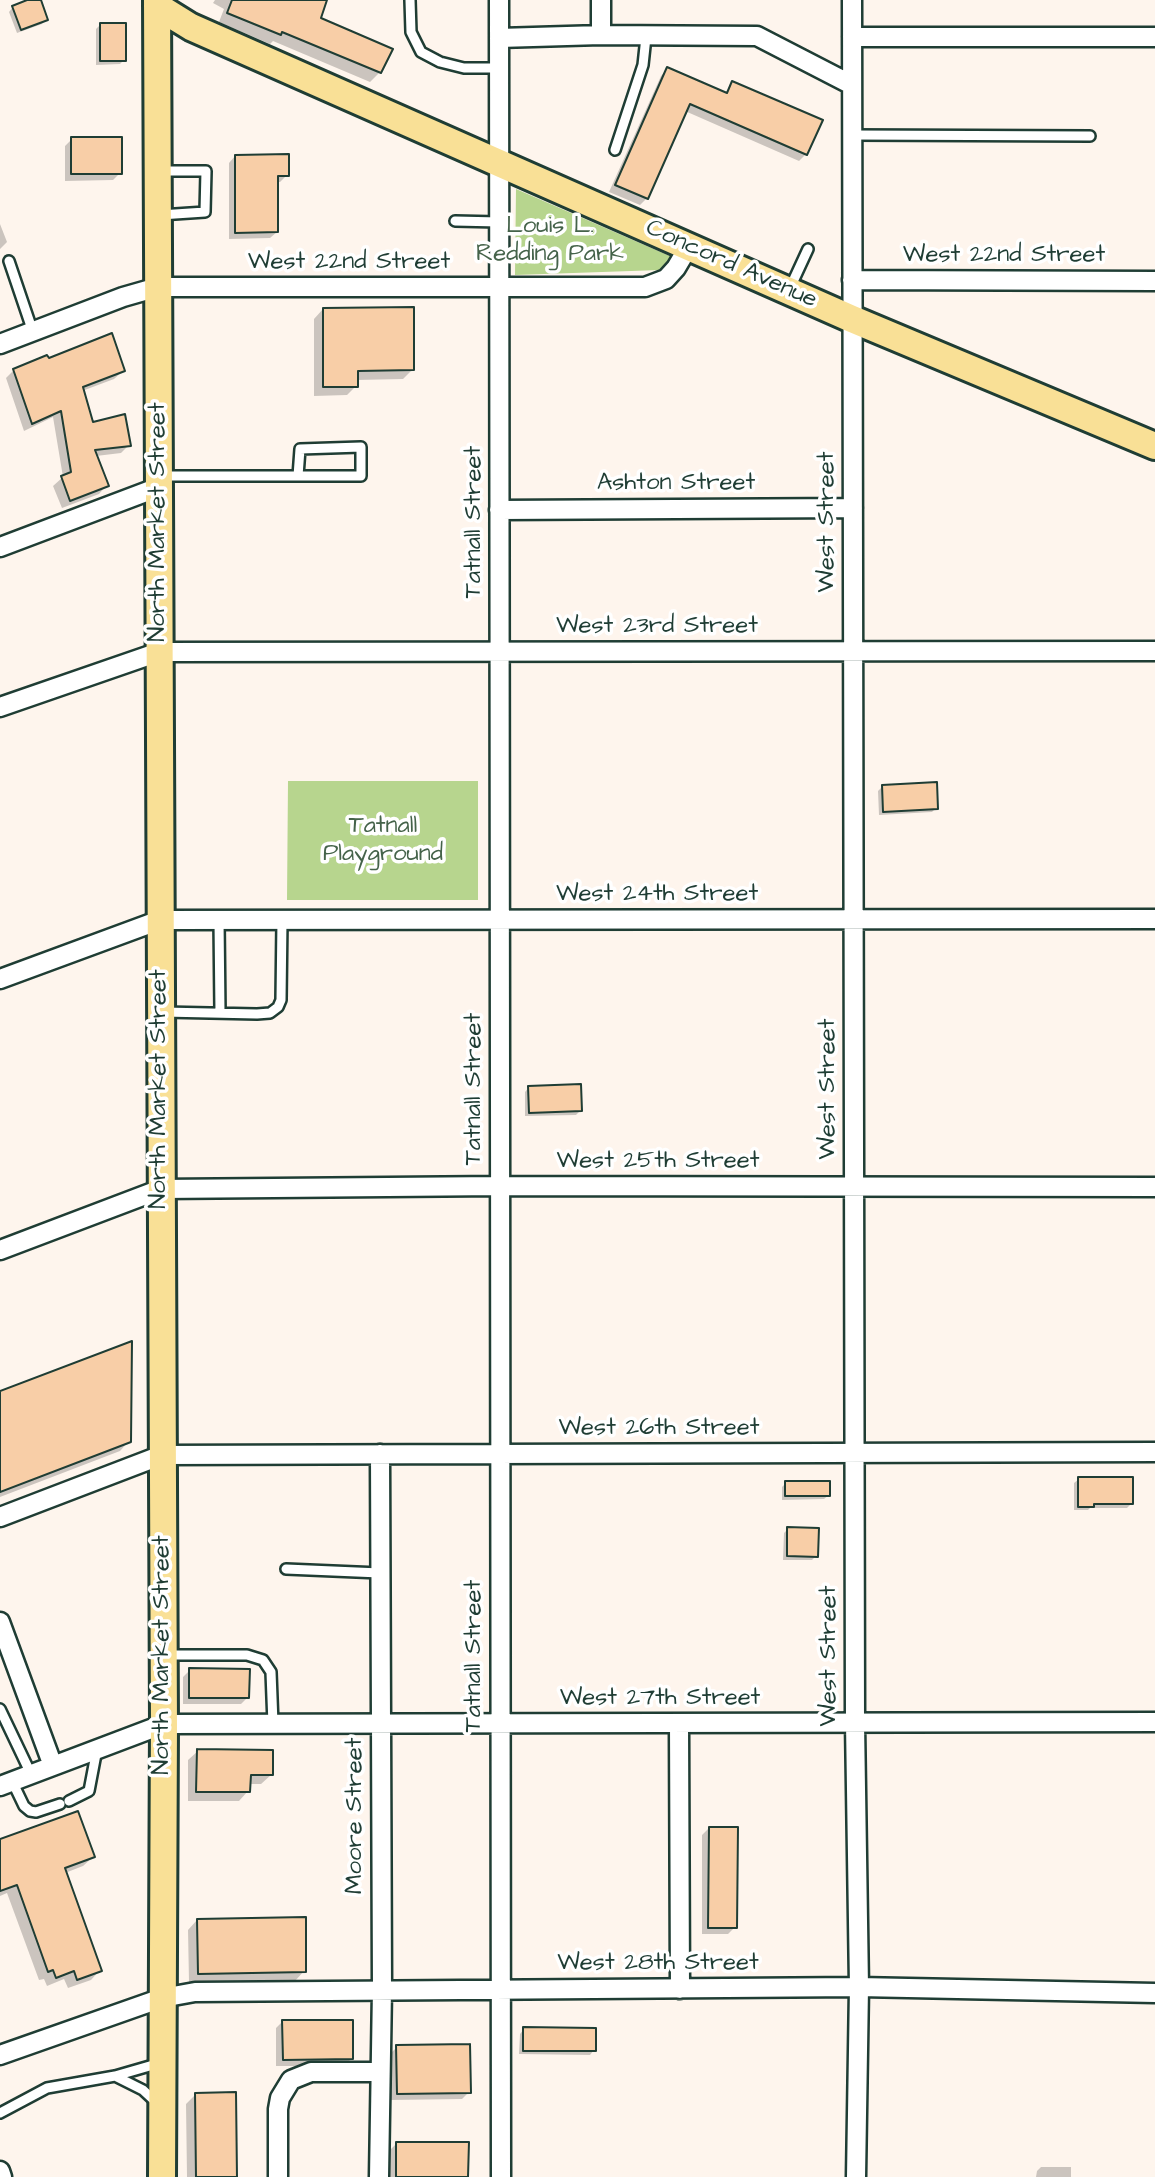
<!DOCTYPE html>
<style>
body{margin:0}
canvas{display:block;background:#fef5ed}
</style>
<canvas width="1155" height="2177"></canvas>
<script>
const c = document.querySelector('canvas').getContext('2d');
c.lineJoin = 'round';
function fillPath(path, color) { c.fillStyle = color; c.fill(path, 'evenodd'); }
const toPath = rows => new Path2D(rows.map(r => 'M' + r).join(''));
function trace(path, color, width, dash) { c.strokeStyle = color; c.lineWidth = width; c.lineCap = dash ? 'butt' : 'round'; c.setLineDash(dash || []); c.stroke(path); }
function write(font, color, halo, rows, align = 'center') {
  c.font = font + ' "Architects Daughter",sans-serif'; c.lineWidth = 7; c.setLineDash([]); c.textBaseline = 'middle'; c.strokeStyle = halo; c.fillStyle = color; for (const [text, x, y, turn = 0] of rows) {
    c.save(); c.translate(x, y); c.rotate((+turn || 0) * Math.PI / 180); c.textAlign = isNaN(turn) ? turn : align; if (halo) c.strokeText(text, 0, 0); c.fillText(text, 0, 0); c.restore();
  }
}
const green = toPath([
 [516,189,672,257,660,270,515,275],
 [288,781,478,781,478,900,287,900]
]);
const shadow = toPath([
 [32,0,39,0,46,19,42,24,17,33,9,12,13,7],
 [215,0,326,0,319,19,390,50,380,72,370,82,273,41,270,44,219,22,224,9,213,3],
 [100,25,124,60,120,64,96,65,96,29],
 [667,69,724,94,733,83,806,154,799,161,685,111,647,198,640,205,609,192,661,76],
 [72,139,120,173,113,180,65,181,65,146],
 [235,156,287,175,280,182,276,182,277,232,270,238,229,239,229,163],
 [0,224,7,242,0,249],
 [323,309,412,370,403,379,356,380,356,386,347,395,314,396,314,319],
 [48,360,123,371,114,379,82,391,92,424,129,445,121,453,96,456,107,485,99,494,62,508,53,486,63,477,53,417,24,431,6,378,14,370],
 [882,787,936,808,932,812,879,815,878,791],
 [529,1087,580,1111,576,1115,525,1116,525,1092],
 [0,1393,129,1441,120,1451,0,1497],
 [1079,1479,1131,1504,1127,1508,1090,1508,1088,1510,1074,1510,1074,1483],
 [786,1483,829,1495,824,1499,782,1500,782,1487],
 [788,1529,816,1556,812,1560,783,1560,784,1533],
 [190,1670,248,1697,241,1704,183,1704,183,1677],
 [198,1751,271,1775,261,1784,249,1784,248,1791,239,1801,188,1801,188,1760],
 [709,1828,735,1927,728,1934,702,1934,702,1835],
 [0,1841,93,1857,83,1866,65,1873,100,1970,91,1980,68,1988,64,1979,47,1986,44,1979,39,1980,7,1893,0,1896],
 [197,1920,304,1971,295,1981,189,1982,188,1930],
 [283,2021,351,2059,344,2066,276,2066,276,2028],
 [524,2029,594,2050,590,2055,519,2054,520,2034],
 [397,2047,469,2092,462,2099,390,2100,390,2054],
 [196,2094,236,2177,187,2177,186,2104],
 [397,2143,467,2177,390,2177,390,2150],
 [1041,2167,1071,2167,1071,2177,1036,2177,1037,2171]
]);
const building = toPath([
 [27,0,41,0,48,20,21,30,12,6,27,0],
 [232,0,327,0,321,18,393,49,381,73,282,32,281,35,227,13,232,0],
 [100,23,126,23,126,61,100,61,100,23],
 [667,67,727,93,732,81,823,120,807,155,690,104,648,199,615,185,667,67],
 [71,137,122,137,122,174,71,174,71,137],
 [289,154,289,176,278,176,278,232,235,233,235,155,289,154],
 [414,307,414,370,358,371,358,387,323,387,323,308,414,307],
 [112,333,125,371,83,387,93,422,125,414,131,446,95,450,109,486,70,501,61,476,71,472,61,411,32,424,13,369,47,355,49,358,112,333],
 [937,782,938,809,883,812,882,785,937,782],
 [581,1084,582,1111,529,1113,528,1086,581,1084],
 [132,1341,131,1442,0,1492,0,1391,132,1341],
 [1078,1477,1133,1477,1133,1504,1094,1504,1094,1507,1078,1507,1078,1477],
 [785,1481,830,1481,830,1496,785,1496,785,1481],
 [787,1527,819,1528,818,1557,787,1556,787,1527],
 [189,1668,250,1669,249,1698,189,1698,189,1668],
 [197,1749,273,1750,273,1775,251,1775,250,1792,196,1792,197,1749],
 [78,1811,95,1857,65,1868,102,1971,77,1980,74,1971,56,1978,53,1970,48,1972,17,1885,0,1891,0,1839,78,1811],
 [709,1827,738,1827,737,1928,708,1928,709,1827],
 [306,1917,306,1972,198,1974,197,1919,306,1917],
 [282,2020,353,2020,353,2059,283,2060,282,2020],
 [523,2027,596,2028,596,2051,523,2051,523,2027],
 [470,2044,471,2093,397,2094,396,2045,470,2044],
 [236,2092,237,2177,196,2177,195,2093,236,2092],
 [396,2142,469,2142,468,2177,396,2177,396,2142]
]);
const lane = toPath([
 [410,0,411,32,421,52,440,62,464,68,499,68],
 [852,135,1090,136],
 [615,150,643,65,646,37],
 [160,171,206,171,205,212,160,215],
 [455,221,499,222],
 [9,261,33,332],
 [790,288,808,249],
 [160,476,361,476,361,447,300,449,298,476],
 [219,920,220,1013],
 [163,1012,257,1014,270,1013,278,1007,281,1000,282,920],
 [286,1569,380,1573],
 [167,1655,247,1655,263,1660,271,1672,273,1724],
 [0,1709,31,1774],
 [12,1781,24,1806,30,1811,36,1812,60,1804],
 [69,1801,89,1791,97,1749],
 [115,2076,143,2090,157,2103],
 [0,2113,47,2088,115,2076,160,2063]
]);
const street = toPath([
 [499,0,501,2177],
 [852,0,855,1723,859,1987,856,2177],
 [601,35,601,0],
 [852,37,1155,37],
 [499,38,601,35,757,36,852,85],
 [852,280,1155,281],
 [0,344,123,297,158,287,645,287,666,279,676,268,689,246],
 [499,510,853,508],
 [0,547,159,487],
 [0,707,159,652,1155,651],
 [0,979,160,920,1155,919],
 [0,1250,161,1189,500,1186,1155,1187],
 [0,1517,162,1455,1155,1452],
 [0,1622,53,1766],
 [679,1724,680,1989],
 [0,1786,164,1724,1155,1722],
 [0,2055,162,1998,195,1992,859,1987,1155,1993],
 [0,2171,2,2177],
 [278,2177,278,2109,280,2098,291,2080,311,2072,379,2072],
 [379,2177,382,1989,380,1454]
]);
const primary = toPath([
 [157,0,164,1724,162,2177],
 [157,6,191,27,852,319,1155,446]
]);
const parkNames = [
 ["Louis L.",550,227],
 ["Redding Park",550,255],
 ["Tatnall",383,827],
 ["Playground",383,855]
];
const streetNames = [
 ["West 22nd Street",1004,256],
 ["West 22nd Street",349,263],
 ["Concord Avenue",731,265,24],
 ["Ashton Street",676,484],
 ["North Market Street",159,522,-90],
 ["Tatnall Street",475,522,-90],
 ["West Street",828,522,-90],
 ["West 23rd Street",657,627],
 ["West 24th Street",657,895],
 ["North Market Street",160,1089,-90],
 ["Tatnall Street",475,1089,-90],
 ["West Street",829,1089,-90],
 ["West 25th Street",658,1162],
 ["West 26th Street",659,1429],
 ["North Market Street",163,1655,-90],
 ["Tatnall Street",475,1656,-90],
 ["West Street",830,1656,-90],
 ["West 27th Street",660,1699],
 ["Moore Street",356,1816,-90],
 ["West 28th Street",658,1964]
];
fillPath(green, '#b7d58e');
fillPath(shadow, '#0003');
fillPath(building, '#f8cea7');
trace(building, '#1f3d34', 2);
trace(lane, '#1f3d34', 14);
trace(street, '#1f3d34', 23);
trace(primary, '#1f3d34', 32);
trace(lane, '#fff', 9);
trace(street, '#fff', 18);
trace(primary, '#f9e096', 26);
write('24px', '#45634a', '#fff', parkNames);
write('24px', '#1f3d34', '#fff', streetNames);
</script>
